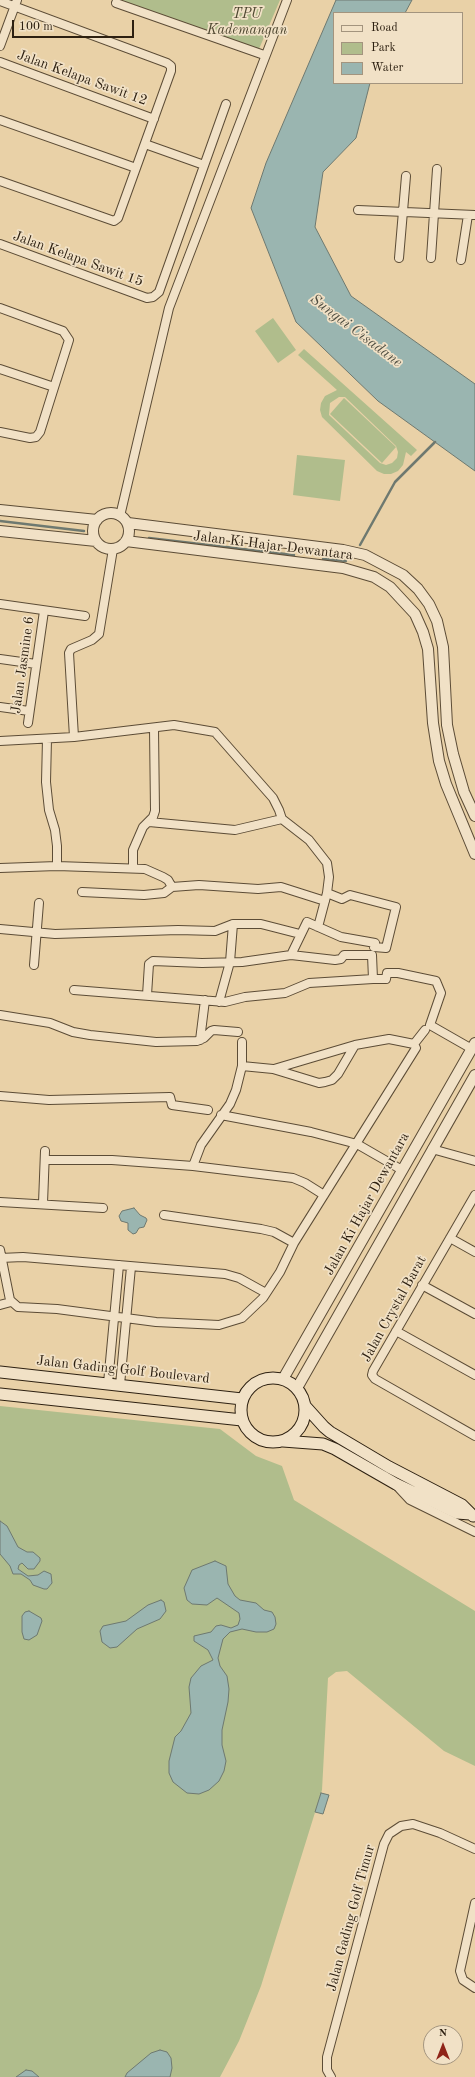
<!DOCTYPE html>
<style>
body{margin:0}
#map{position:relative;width:475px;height:2077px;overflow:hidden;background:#e9d1a7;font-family:"Old Standard TT",serif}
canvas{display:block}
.legend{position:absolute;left:333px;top:12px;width:130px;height:72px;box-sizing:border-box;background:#f1e1c6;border:1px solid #a3947e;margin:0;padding:5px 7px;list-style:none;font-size:12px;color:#2d2011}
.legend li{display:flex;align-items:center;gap:8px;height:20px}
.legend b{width:20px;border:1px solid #a3947e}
.north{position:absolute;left:423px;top:2025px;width:40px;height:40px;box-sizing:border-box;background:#f1e1c6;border:1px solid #a3947e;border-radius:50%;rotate:0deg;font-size:11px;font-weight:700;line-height:16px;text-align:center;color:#2d2011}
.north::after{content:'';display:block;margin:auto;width:14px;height:18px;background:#8f2418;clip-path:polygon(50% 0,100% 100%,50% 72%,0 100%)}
.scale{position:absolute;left:12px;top:20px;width:122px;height:18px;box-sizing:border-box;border:2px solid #2d2011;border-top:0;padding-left:5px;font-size:12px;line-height:14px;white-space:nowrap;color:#2d2011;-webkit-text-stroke:3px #f1e1c6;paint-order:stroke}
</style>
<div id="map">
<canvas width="475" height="2077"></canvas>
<ul class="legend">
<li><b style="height:5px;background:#f1e1c6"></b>Road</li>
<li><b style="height:11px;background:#b0bd8c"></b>Park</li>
<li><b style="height:11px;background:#9ab5b0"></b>Water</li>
</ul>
<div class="north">N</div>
<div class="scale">100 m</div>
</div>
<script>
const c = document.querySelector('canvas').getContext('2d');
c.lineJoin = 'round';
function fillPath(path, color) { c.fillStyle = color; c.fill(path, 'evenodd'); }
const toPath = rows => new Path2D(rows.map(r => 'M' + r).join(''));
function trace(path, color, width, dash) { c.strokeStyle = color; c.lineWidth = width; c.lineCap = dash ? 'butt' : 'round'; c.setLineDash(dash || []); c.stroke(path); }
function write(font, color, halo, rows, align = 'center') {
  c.font = font + ' "Old Standard TT",serif'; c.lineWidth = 3.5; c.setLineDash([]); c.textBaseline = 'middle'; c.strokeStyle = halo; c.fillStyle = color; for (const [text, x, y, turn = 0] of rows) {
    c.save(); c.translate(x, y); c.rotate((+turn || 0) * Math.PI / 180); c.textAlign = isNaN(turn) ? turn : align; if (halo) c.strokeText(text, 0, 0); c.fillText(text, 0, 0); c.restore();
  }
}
const green = toPath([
 [117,0,280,0,259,49],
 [273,318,296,350,278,363,255,331],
 [304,349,417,450,411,456,406,452,403,465,398,471,391,474,384,474,377,471,322,417,320,410,321,403,325,396,337,390,298,355],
 [339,397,345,397,396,446,398,452,397,458,392,463,386,465,380,463,329,415,330,403],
 [344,398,396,447,382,463,330,414],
 [297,455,345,460,340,501,293,495],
 [0,1406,220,1429,256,1456,282,1466,294,1500,475,1611,475,1766,444,1751,347,1671,336,1672,328,1678,322,1790,261,1986,239,2041,220,2077,0,2077]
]);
const water = toPath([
 [336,0,412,0,405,13,334,13,334,83,370,83,356,138,323,172,315,227,351,296,475,384,475,471,378,401,296,322,251,208,266,163,336,0],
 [134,1208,140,1215,146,1218,147,1220,144,1227,139,1228,136,1233,133,1234,128,1230,128,1223,121,1221,119,1216,122,1211,134,1208],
 [0,1521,7,1526,18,1547,27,1552,33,1552,40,1558,40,1561,34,1569,28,1569,22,1563,19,1565,18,1569,28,1576,38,1575,44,1571,51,1574,52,1583,47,1589,44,1589,33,1585,30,1580,21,1574,13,1574,10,1566,0,1554,0,1521],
 [215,1561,226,1566,228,1584,235,1596,240,1600,256,1603,264,1610,272,1612,275,1617,276,1624,274,1629,267,1632,256,1632,242,1629,230,1632,223,1639,218,1658,220,1666,227,1676,229,1689,228,1702,222,1730,222,1745,226,1761,224,1771,219,1781,209,1790,199,1794,187,1793,173,1782,169,1773,169,1761,175,1737,181,1731,191,1713,189,1687,191,1678,201,1666,213,1660,208,1650,194,1641,194,1636,211,1632,216,1626,221,1625,231,1628,238,1625,240,1619,239,1613,217,1598,207,1605,192,1604,187,1600,184,1588,192,1570,215,1561],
 [161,1600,164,1602,166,1611,160,1619,137,1629,117,1647,110,1648,102,1642,100,1631,103,1626,126,1621,148,1605,161,1600],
 [29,1611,41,1618,42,1621,37,1635,29,1640,24,1639,22,1632,22,1616,25,1612,29,1611],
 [321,1793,329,1795,323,1814,315,1812,321,1793],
 [160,2050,167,2052,171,2058,172,2068,170,2077,125,2077,127,2073,151,2053,160,2050],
 [26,2070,32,2071,39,2077,16,2077,26,2070]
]);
const stream = toPath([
 [0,521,84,531],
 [149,538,294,555],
 [360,545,395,482,435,442],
 [323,559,346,561]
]);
const minor = toPath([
 [0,1,167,63,171,66,171,71,118,218,114,221,0,181],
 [116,3,264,55],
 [0,46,17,0],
 [0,62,154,119],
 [0,120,136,168],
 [145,144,204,165],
 [358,210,475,215],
 [0,244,147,298,153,297,159,292,226,104],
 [399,258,406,176],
 [431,258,437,169],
 [461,260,468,215],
 [0,308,63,331,69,340,40,432,36,437,30,438,0,432],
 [0,369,54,387],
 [120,516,169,308,287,0],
 [0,604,85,616],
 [0,659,36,664],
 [0,707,29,711],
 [28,723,44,611],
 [74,737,69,653,71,649,92,640,99,634,113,549],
 [47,739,46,782,49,810,55,830,57,846,57,866],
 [0,741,74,737,174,725,215,732,273,798,279,810,282,819,309,840,327,863,329,877,327,893,318,927],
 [149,822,235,830,282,819],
 [0,868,57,866,145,869,163,877,168,880,172,887],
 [133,868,133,850,143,827,153,817,155,811,154,729],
 [172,887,199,885,258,889,281,887,325,901],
 [82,892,144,895,164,893,172,887],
 [0,929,55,934,178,930,215,931,233,924,261,924,300,934],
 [291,955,307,922,341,937,375,943,374,947,386,948,396,907,350,895,342,899,327,893],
 [34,965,39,903],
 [74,990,225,1002,245,997,285,993,309,983,373,979],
 [147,995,149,964,153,961,202,963,242,962,291,955,335,960,341,959,344,955,372,955,373,979,386,979,387,973,398,973,436,981,441,993,430,1025,472,1049],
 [219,1002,230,962,233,924],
 [0,1015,50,1023,73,1032,90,1035,156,1042,197,1041,204,1038,211,1031,214,1030,238,1032],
 [200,1040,205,1000],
 [414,1044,425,1030],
 [274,1069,355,1045],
 [0,1096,49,1100,170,1097,172,1105,208,1110],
 [221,1115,311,1132,357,1144,402,1170],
 [432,1149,475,1161],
 [45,1160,112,1160,193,1166,293,1178,305,1183,324,1195],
 [193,1166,201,1145,230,1104,236,1090,242,1066,242,1042],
 [475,1195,373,1371,372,1375,375,1379,475,1436],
 [0,1202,103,1208],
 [43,1203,45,1151],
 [164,1215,261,1229,274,1232,294,1243],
 [450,1238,475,1252],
 [0,1250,10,1300,18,1307,57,1309,156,1322,219,1325,242,1318,263,1298,280,1272,294,1243,416,1048,414,1044,389,1039,355,1045,338,1074,332,1080,325,1082,319,1083,273,1069,242,1066],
 [0,1258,23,1257,225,1274,239,1278,266,1293],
 [422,1285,475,1314],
 [0,1305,11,1302],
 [396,1331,475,1375],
 [108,1383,119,1265],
 [120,1385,131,1267],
 [397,1486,410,1500,475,1532],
 [475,1903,460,1971,463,1980,475,1988],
 [331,2077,327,2070,327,2057,384,1844,389,1834,401,1826,413,1824,440,1833,475,1849]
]);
const tertiary = toPath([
 [0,510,97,520],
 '93 531a18 18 0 1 1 36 0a18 18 0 1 1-36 0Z',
 [128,523,343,550,365,555,403,575,418,589,429,604,437,621,443,647,447,725,453,754,464,792,475,816],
 [0,531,96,541],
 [126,541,343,568,374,577,390,587,415,614,423,632,428,649,433,723,439,761,446,784,475,854],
 [283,1379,475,1043],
 [297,1388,475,1075]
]);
const secondary = toPath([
 [0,1372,242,1399],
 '241 1410a32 32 0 1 1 64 0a32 32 0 1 1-64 0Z',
 [0,1394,242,1420],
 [306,1407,324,1427,330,1432,389,1467,462,1505,473,1516],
 [283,1441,323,1444,335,1449,396,1484,457,1513,470,1514]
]);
const parkNames = [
 ["TPU",247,14],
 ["Kademangan",247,30]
];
const streetNames = [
 ["Jalan Kelapa Sawit 12",82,78,20],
 ["Jalan Kelapa Sawit 15",78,259,20],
 ["Jalan Ki Hajar Dewantara",273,546,7],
 ["Jalan Jasmine 6",23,665,-82],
 ["Jalan Ki Hajar Dewantara",367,1204,-61],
 ["Jalan Crystal Barat",394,1309,-61],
 ["Jalan Gading Golf Boulevard",123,1370,6],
 ["Jalan Gading Golf Timur",351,1918,-75]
];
const waterNames = [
 ["Sungai Cisadane",356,331,37]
];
fillPath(green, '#b0bd8c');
fillPath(water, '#9ab5b0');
trace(water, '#6e7970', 1);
trace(stream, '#6e7970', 2.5);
trace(minor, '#5c4c36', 10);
trace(tertiary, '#5c4c36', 12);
trace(secondary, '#2d2011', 13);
trace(minor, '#f1e1c6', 8);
trace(tertiary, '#f1e1c6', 10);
trace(secondary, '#f1e1c6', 11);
write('italic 14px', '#4e4730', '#f1e1c6', parkNames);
write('14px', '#2d2011', '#f1e1c6', streetNames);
write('italic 15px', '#4e4d41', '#f1e1c6', waterNames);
</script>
